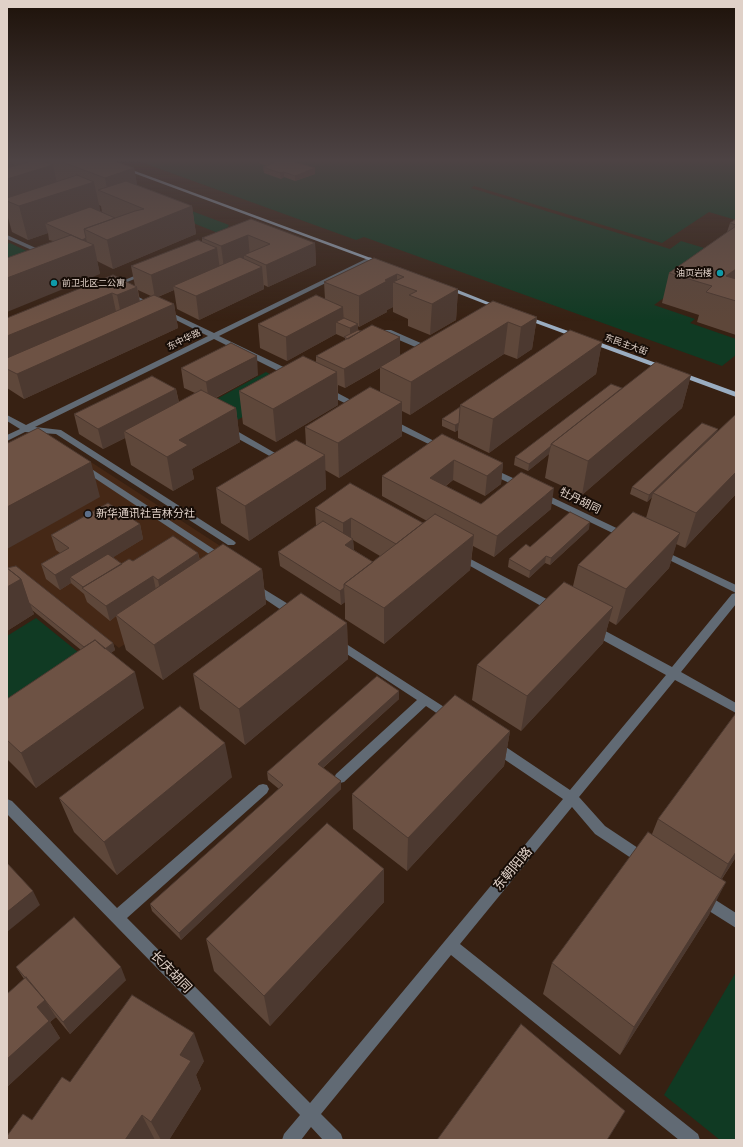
<!DOCTYPE html>
<meta charset="utf-8">
<style>
body{margin:0}
#map{position:relative;width:743px;height:1147px;overflow:hidden;background:#372113;font-family:"IBM Plex Serif",serif}
canvas{display:block}
.frame{position:absolute;inset:0;border:8px solid #e0d1c8;pointer-events:none}
</style>
<div id="map">
<canvas width="743" height="1147"></canvas>
<div class="frame"></div>
</div>
<script>
const c = document.querySelector('canvas').getContext('2d');
c.lineJoin = 'round';
function fillPath(path, color) { c.fillStyle = color; c.fill(path, 'evenodd'); }
const toPath = rows => new Path2D(rows.map(r => 'M' + r).join(''));
function trace(path, color, width, dash) { c.strokeStyle = color; c.lineWidth = width; c.lineCap = dash ? 'butt' : 'round'; c.setLineDash(dash || []); c.stroke(path); }
function write(font, color, halo, rows, align = 'center') {
  c.font = font + ' "IBM Plex Serif","Noto Sans SC",serif'; c.lineWidth = 4; c.setLineDash([]); c.textBaseline = 'middle'; c.strokeStyle = halo; c.fillStyle = color; for (const [text, x, y, turn = 0] of rows) {
    c.save(); c.translate(x, y); c.rotate((+turn || 0) * Math.PI / 180); c.textAlign = isNaN(turn) ? turn : align; if (halo) c.strokeText(text, 0, 0); c.fillText(text, 0, 0); c.restore();
  }
}
const built = toPath([
 [57,440,245,562,119,648,20,569,7,573,7,465]
]);
const green = toPath([
 [138,161,736,161,736,220,709,212,662,243,474,186,471,188,670,249,681,241,724,254,654,305,695,319,690,323,736,339,736,355,722,366,364,237,356,240],
 [152,196,229,225,227,229,218,233,138,201],
 [10,243,37,256,7,266,7,244],
 [266,372,296,387,232,423,202,407],
 [36,618,89,661,7,717,7,636],
 [736,972,736,1140,720,1140,664,1095]
]);
const minor = toPath([
 [7,235,47,253,48,254,43,255,7,239,7,235],
 [370,257,372,258,372,260,219,336,296,373,296,377,290,377,214,339,35,427,61,430,234,541,236,543,234,545,228,545,56,434,25,432,7,441,7,435,20,429,7,421,7,415,26,425,208,336,126,295,126,293,130,293,214,333,370,257],
 [144,272,149,273,115,287,110,286,144,272],
 [385,330,391,330,423,344,430,341,434,343,426,349,420,349,385,334,385,330],
 [324,389,330,389,364,407,363,409,357,409,324,393,324,389],
 [387,420,393,420,446,447,445,449,439,449,387,424,387,420],
 [224,427,230,427,282,457,281,459,275,459,224,431,223,429,224,427],
 [84,464,218,552,220,554,218,556,212,556,81,469,80,467,81,465,84,464],
 [489,467,526,484,527,486,523,489,520,488,486,472,485,470,486,468,489,467],
 [541,492,629,534,631,536,626,539,623,538,538,497,536,495,538,493,541,492],
 [660,549,736,585,736,593,657,554,655,552,657,550,660,549],
 [459,553,558,605,559,608,558,611,554,612,550,611,456,558,454,556,459,553],
 [254,583,298,610,299,613,298,616,290,616,250,589,249,587,250,585,254,583],
 [736,593,736,604,681,672,736,703,736,713,675,680,579,797,605,826,650,856,652,860,650,864,645,866,640,864,595,834,572,807,460,944,698,1134,700,1140,679,1140,451,955,321,1114,341,1134,343,1140,323,1140,311,1127,301,1140,282,1140,284,1134,300,1115,7,814,7,799,12,801,117,908,259,785,263,784,267,785,269,789,267,793,127,918,310,1103,563,799,492,751,490,747,492,743,496,742,500,743,570,790,666,675,590,633,589,630,590,627,598,627,672,667,732,594,736,593],
 [337,638,455,714,457,717,455,720,451,722,447,720,426,706,344,782,340,783,336,782,334,778,336,774,417,700,333,645,332,642,333,639,337,638],
 [703,892,736,913,736,928,698,904,696,899,698,894,703,892]
]);
const major = toPath([
 [101,161,108,161,387,264,382,265,101,161],
 [444,286,448,286,503,308,498,309,444,288,444,286],
 [524,315,736,392,736,397,522,318,522,316,524,315]
]);
const wall = toPath([
 [7,161,114,161,134,168,137,185,192,206,196,234,113,269,97,261,100,274,53,241,49,240,48,233,28,240,12,232,7,214],
 [99,205,101,206,102,212,100,211],
 [259,161,292,161,315,174,295,181,284,177,281,179,264,173,263,167,267,166,259,163],
 [251,219,315,243,316,265,268,287,264,285,264,289,199,320,177,309,174,290,158,297,174,304,178,328,24,399,7,388,7,318,135,286,131,266,202,242,202,238],
 [138,290,151,296,140,301],
 [736,219,736,335,697,322,699,315,662,303,669,273,727,232,730,223],
 [374,258,458,289,456,320,430,335,408,326,408,319,393,312,393,307,387,310,387,312,359,327,358,326,358,330,400,356,493,301,537,317,532,349,517,359,504,354,410,415,402,411,402,436,339,478,325,470,326,489,249,541,221,523,216,488,306,445,305,427,380,392,380,368,345,388,338,385,338,405,276,442,243,424,239,391,316,362,316,356,345,340,345,338,336,334,287,361,260,348,258,324,325,299,324,282],
 [602,342,596,374,489,453,458,438,458,430,455,432,442,426,442,419,460,407,460,405],
 [181,368,258,375,216,398,236,408,240,442,192,469,194,479,173,491,131,465,125,438,103,449,79,434,74,414,176,389,179,402,195,393,184,388],
 [691,375,682,408,582,495,545,478,549,454,528,471,514,465,515,457,622,388],
 [736,414,736,494,685,548,676,544,669,568,616,625,609,621,603,643,521,731,472,700,477,665,573,586,578,565,646,518,652,497,647,502,630,494,632,487,718,429,716,433],
 [442,434,503,463,501,484,485,496,453,480,446,486,481,504,551,509,494,557,473,546,470,570,384,644,345,619,345,602,341,605,280,566,278,552,316,526,315,508,423,523,427,521,382,496,382,476],
 [353,540,380,556,373,562,354,550],
 [140,524,143,539,113,557,122,564,133,561,198,553,200,560,262,569,266,604,163,680,126,650,116,616,110,621,87,602,84,594,72,584,71,583,60,590,46,579,41,564,60,553,56,550,51,535],
 [589,529,550,565,545,563,529,578,508,567,509,559,530,547],
 [7,568,113,643,115,650,111,653,144,708,36,788,7,759,7,699,81,650,32,610,34,614,7,631],
 [347,623,348,659,245,745,200,709,193,674],
 [399,691,399,699,323,768,341,781,341,789,181,940,152,911,150,904,279,789,268,780,267,772],
 [510,731,504,766,407,871,353,829,352,794],
 [232,777,117,875,74,832,59,798],
 [658,819,736,857,722,879,709,915,620,1055,543,994,552,963,652,834],
 [384,869,384,902,270,1026,214,971,206,939],
 [16,967,126,980,70,1034,55,1016,56,1017,50,1022,60,1038,7,1087,7,994,24,979],
 [204,1061,196,1075,201,1089,169,1140,7,1140,32,1120,70,1082]
]);
const shadedWall = toPath([
 [7,161,13,161,17,176,53,165,59,193,94,182,101,214,45,223,48,233,28,240,19,206,7,201],
 [134,168,140,200,108,194,105,178],
 [315,168,315,174,295,181,295,176],
 [284,172,284,177,281,179,280,173],
 [192,206,196,234,113,269,107,240],
 [248,235,250,257,244,255,244,260,224,268,221,246],
 [86,238,88,247,94,245,100,274,7,312,7,278,82,240],
 [315,243,316,265,268,287,266,265],
 [217,248,220,270,173,286,174,290,155,298,151,275],
 [262,267,264,289,199,320,196,296],
 [736,269,736,292,726,276],
 [397,274,397,283,393,282,393,307,387,310,387,312,359,327,359,296,385,280],
 [137,287,141,310,122,319,117,295],
 [458,289,456,320,430,335,432,304],
 [112,293,117,316,7,364,7,336],
 [174,304,178,328,24,399,17,374],
 [343,307,344,325,336,322,336,334,287,361,286,337],
 [537,317,532,349,517,359,521,327],
 [508,322,504,354,410,415,411,382],
 [358,324,358,337,350,340,350,328],
 [400,337,400,356,345,388,344,369],
 [602,342,596,374,489,453,493,419],
 [257,356,258,375,209,401,206,382],
 [337,372,338,405,276,442,273,409],
 [691,375,682,408,582,495,588,461],
 [176,389,180,409,124,431,125,438,103,449,98,429],
 [402,402,402,436,339,478,338,443],
 [236,408,240,442,192,469,194,479,173,491,167,457,179,440],
 [459,423,458,430,455,432,455,425],
 [718,429,715,436,653,493,652,497,647,502,649,495],
 [551,446,549,454,528,471,529,464],
 [325,455,326,489,249,541,245,506],
 [454,460,453,480,429,498,430,478],
 [91,462,100,497,7,549,7,507],
 [503,463,501,484,485,496,487,476],
 [736,472,736,494,685,548,696,513],
 [554,488,551,509,494,557,497,536],
 [351,518,351,539,343,544,343,523],
 [590,522,589,529,550,565,551,558],
 [140,524,143,539,75,581,70,577,71,583,60,590,55,575],
 [680,533,669,568,616,625,626,589],
 [474,535,470,570,384,644,384,608],
 [353,539,354,553,345,545],
 [198,553,201,568,161,594,158,580],
 [546,556,545,563,529,578,530,571],
 [262,569,266,604,163,680,154,645],
 [153,576,156,590,116,615,116,616,110,621,106,606],
 [21,579,34,614,7,631,7,587],
 [344,588,345,602,341,605,340,591],
 [613,607,603,643,521,731,527,696],
 [347,623,348,659,245,745,239,709],
 [113,643,115,650,97,663,94,656],
 [135,672,144,708,36,788,21,753],
 [399,691,399,699,319,771,318,764],
 [510,731,504,766,407,871,408,838],
 [225,743,232,777,117,875,104,842],
 [341,781,341,789,181,940,179,933],
 [736,852,736,857,715,889,728,864],
 [384,869,384,902,270,1026,264,996],
 [726,882,709,915,620,1055,634,1027],
 [33,891,40,905,7,932,7,912],
 [121,967,126,980,70,1034,63,1022],
 [45,1000,56,1017,50,1022,60,1038,7,1087,7,1059,37,1007],
 [194,1033,204,1061,196,1075,201,1089,169,1140,161,1140,151,1122,180,1055],
 [142,1115,155,1140,125,1140]
]);
const building = toPath([
 [31,161,42,161,53,165,7,179,7,168,31,161],
 [60,161,114,161,134,168,105,178,60,161],
 [266,161,292,161,315,168,295,176,284,172,280,173,263,167,274,163,266,161],
 [77,175,94,182,19,206,7,201,7,198,77,175],
 [126,181,192,206,107,240,84,229,135,211,144,209,98,190,126,181],
 [90,207,115,218,84,229,86,238,82,240,45,223,90,207],
 [251,219,315,243,266,265,244,255,270,244,248,235,221,246,202,238,251,219],
 [736,219,736,225,730,223,736,219],
 [736,226,736,269,726,276,736,279,736,301,706,292,712,286,669,273,736,226],
 [71,235,94,245,7,278,7,258,71,235],
 [198,240,217,248,151,275,131,266,198,240],
 [240,257,262,267,196,296,173,286,240,257],
 [374,258,458,289,432,304,409,295,417,291,393,282,404,277,397,274,385,280,387,281,359,296,324,282,374,258],
 [113,275,137,287,117,295,112,293,7,336,7,318,113,275],
 [154,295,174,304,17,374,7,369,7,358,154,295],
 [316,295,343,307,286,337,258,324,316,295],
 [493,301,537,317,521,327,508,322,411,382,380,367,493,301],
 [344,318,358,324,350,328,336,322,344,318],
 [372,325,400,337,344,369,316,356,372,325],
 [358,330,361,331,348,339,344,337,358,330],
 [570,330,602,342,493,419,460,405,570,330],
 [231,343,257,356,206,382,181,368,231,343],
 [303,356,337,372,273,409,239,391,303,356],
 [656,362,691,375,588,461,551,444,656,362],
 [152,376,176,389,98,429,74,414,152,376],
 [611,384,622,388,551,444,551,446,529,464,515,457,611,384],
 [370,387,402,402,338,443,305,427,370,387],
 [201,390,236,408,179,440,188,445,167,457,124,431,201,390],
 [460,407,459,423,455,425,442,419,460,407],
 [736,414,736,472,696,513,653,493,736,414],
 [702,423,718,429,649,495,632,487,702,423],
 [38,428,91,462,7,507,7,442,8,443,38,428],
 [442,434,503,463,487,476,454,460,430,478,481,504,521,472,554,488,497,536,382,476,442,434],
 [296,440,325,455,245,506,216,488,296,440],
 [350,483,423,523,396,544,351,518,343,523,315,508,350,483],
 [108,503,140,524,55,575,41,564,69,548,51,535,108,503],
 [570,512,590,522,551,558,546,556,530,571,509,559,526,544,530,547,570,512],
 [633,512,680,533,626,589,578,565,633,512],
 [435,514,474,535,384,608,344,584,435,514],
 [323,521,353,539,345,545,373,562,344,584,344,588,340,591,278,552,323,521],
 [173,536,198,553,158,580,153,576,106,606,82,588,129,559,133,561,173,536],
 [223,544,262,569,154,645,116,615,223,544],
 [108,554,122,564,83,587,70,577,108,554],
 [16,566,113,643,105,649,95,640,84,647,29,603,21,579,7,568,16,566],
 [7,568,21,579,7,587,7,568],
 [564,582,613,607,527,696,477,665,564,582],
 [301,593,347,623,239,709,193,674,301,593],
 [95,640,135,672,21,753,7,740,7,699,95,640],
 [377,676,399,691,318,764,341,781,179,933,150,904,283,785,267,772,377,676],
 [455,695,510,731,408,838,352,794,455,695],
 [180,706,225,743,104,842,59,798,180,706],
 [736,713,736,852,728,864,658,819,736,713],
 [327,823,384,869,264,996,206,939,327,823],
 [648,832,726,882,634,1027,552,963,648,832],
 [7,863,33,891,7,912,7,863],
 [74,917,121,967,63,1022,48,1004,45,1000,16,967,74,917],
 [26,977,45,1000,37,1007,49,1021,7,1059,7,994,26,977],
 [132,995,194,1033,180,1055,191,1061,151,1122,142,1115,125,1140,7,1140,7,1136,23,1114,32,1120,62,1077,70,1082,132,995],
 [521,1024,625,1111,607,1140,437,1140,521,1024]
]);
const markers = [
 [720,273,4,"#0f9aa8"],
 [54,283,4,"#0f9aa8"],
 [88,514,4,"#5c6f8a"]
];
const farPoinames = [
 ["油页岩楼",712,273],
 ["前卫北区二公寓",62,283,"left"]
];
const farStreetnames = [
 ["东中华路",184,340,-26],
 ["东民主大街",626,345,20]
];
const streetNames = [
 ["牡丹胡同",580,501,26]
];
const poiNames = [
 ["新华通讯社吉林分社",96,514]
];
const nearStreetnames = [
 ["东朝阳路",513,869,-50],
 ["长庆胡同",171,972,46]
];
fillPath(built, '#452816');
fillPath(green, '#103a23');
fillPath(minor, '#616a74');
fillPath(major, '#9aadc1');
fillPath(wall, '#5e473a');
fillPath(shadedWall, '#4c3930');
fillPath(building, '#6d5244');
trace(building, '#4c3930', 1);
const sky = c.createLinearGradient(0, 0, 0, 321);
sky.addColorStop(0, '#1e120a');
sky.addColorStop(0.5, '#4d4344');
sky.addColorStop(1, '#4d434400');
c.fillStyle = sky;
c.fillRect(0, 0, 743, 321);
for (const [x, y, r, color] of markers) { const dot = new Path2D(); dot.arc(x, y, r, 0, 2 * Math.PI); c.fillStyle = color; c.fill(dot); trace(dot, '#170d07', 1.5); }
write('9px', '#e0d1c8', '#170d07', farPoinames, 'right');
write('9px', '#e0d1c8', '#170d07', farStreetnames);
write('11px', '#e0d1c8', '#170d07', streetNames);
write('11px', '#e0d1c8', '#170d07', poiNames, 'left');
write('13px', '#e0d1c8', '#170d07', nearStreetnames);
</script>
